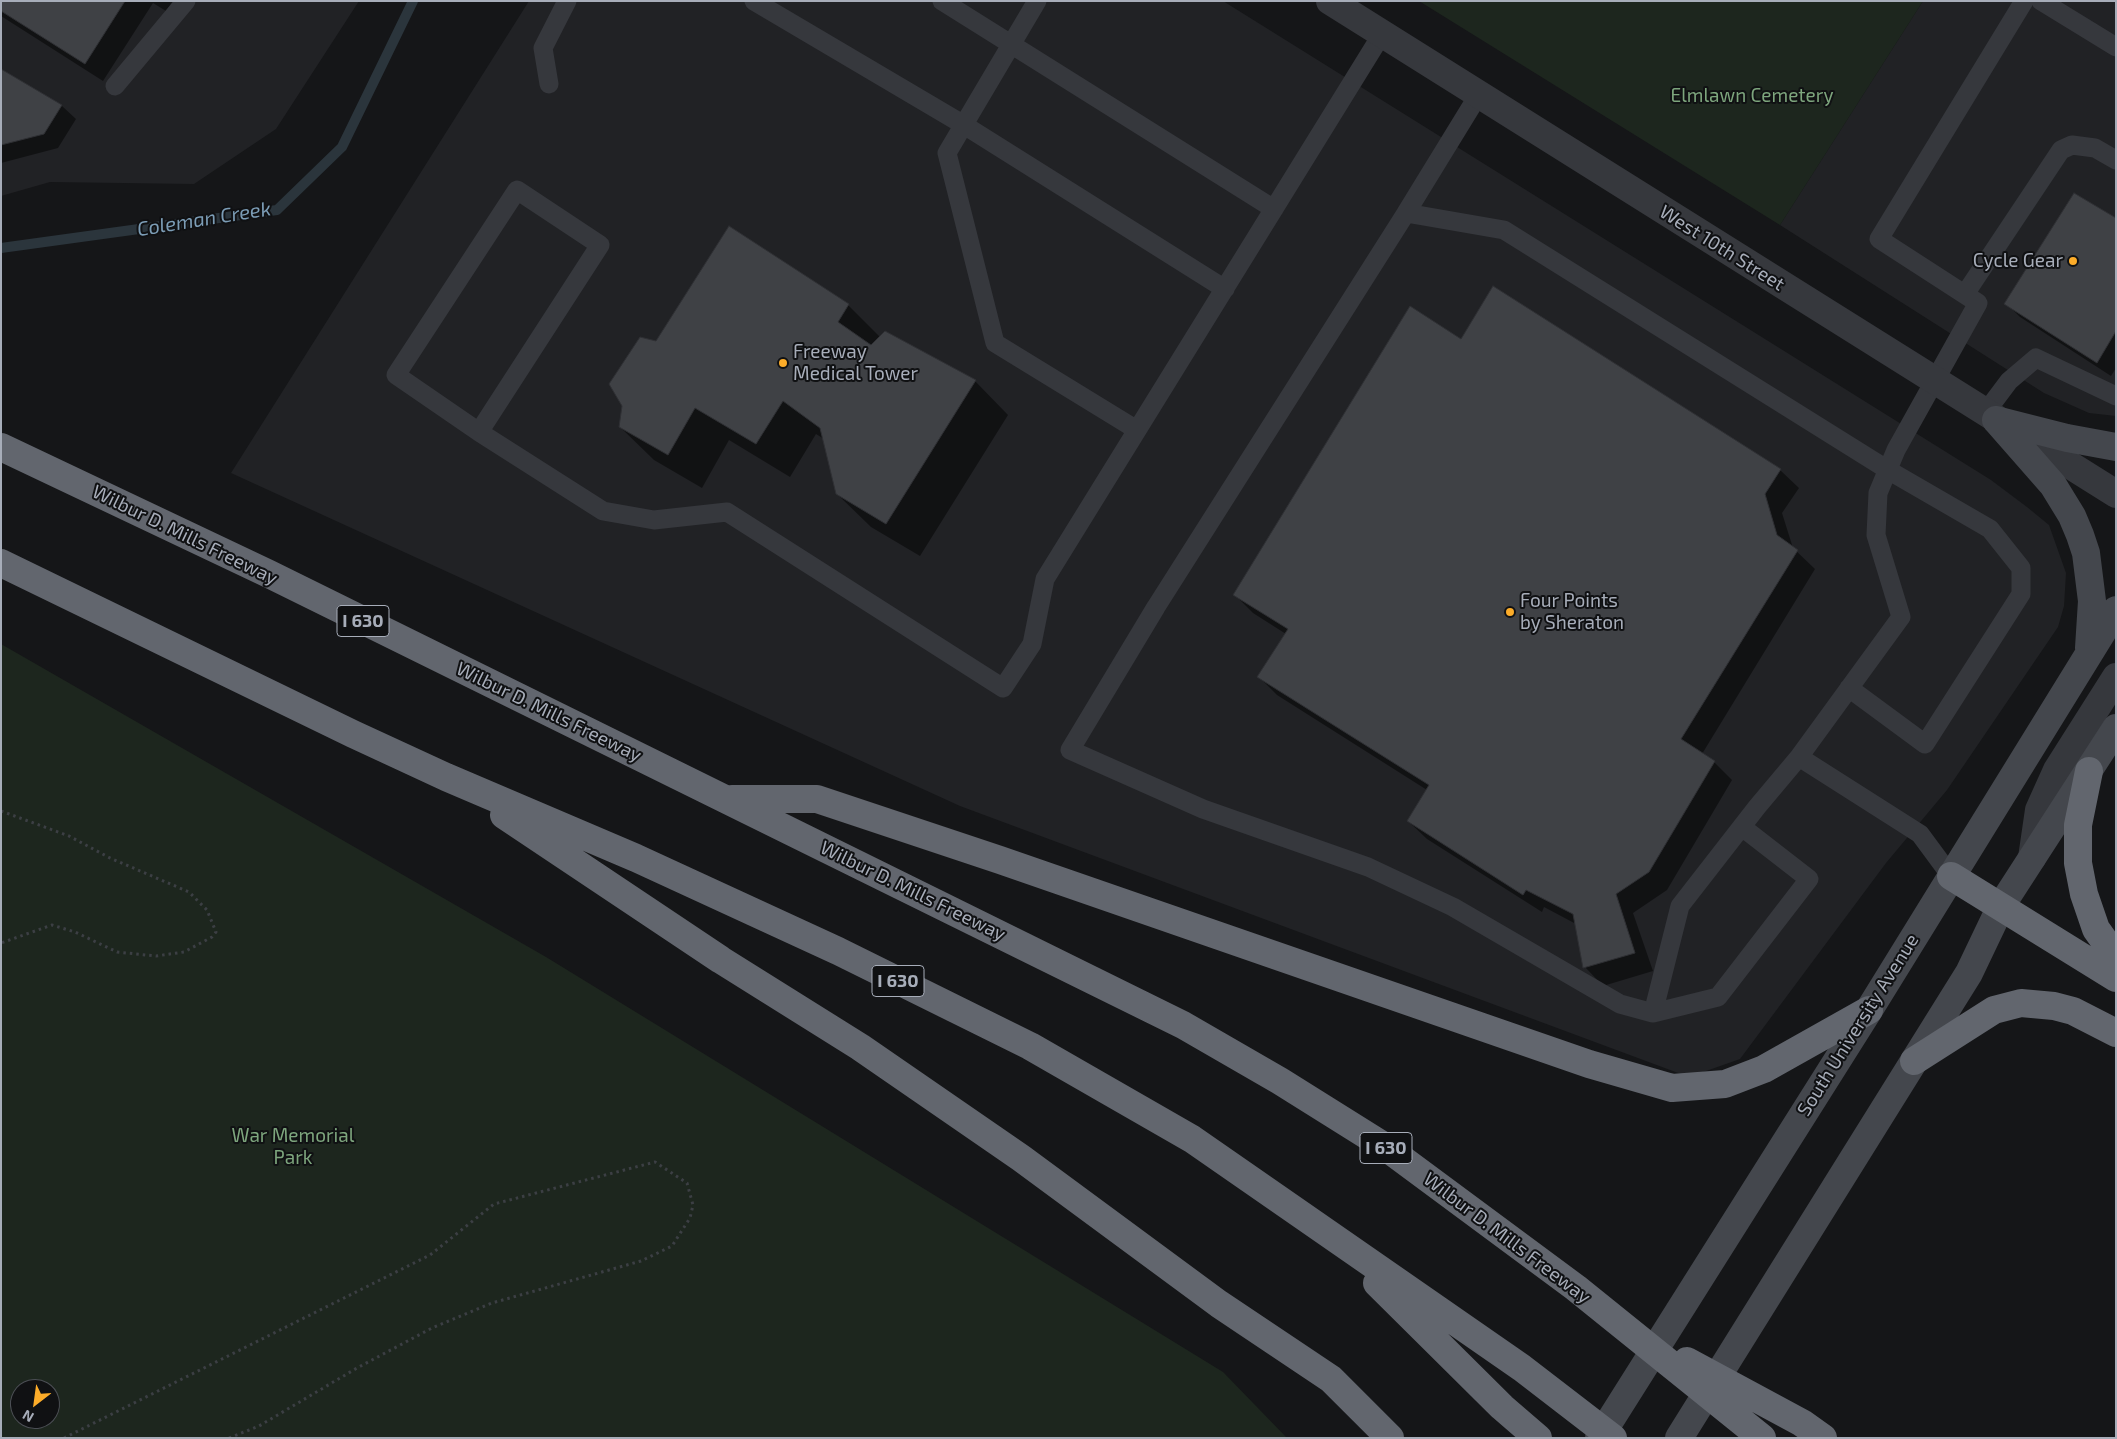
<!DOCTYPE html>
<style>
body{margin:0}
#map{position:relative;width:2117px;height:1439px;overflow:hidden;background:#151618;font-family:"Exo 2",sans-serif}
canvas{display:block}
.frame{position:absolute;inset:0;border:2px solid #a7adb9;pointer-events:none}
.north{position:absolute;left:10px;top:1379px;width:50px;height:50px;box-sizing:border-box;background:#101113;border:1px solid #4c4f55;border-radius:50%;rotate:210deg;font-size:14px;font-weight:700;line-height:20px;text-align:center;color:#a7adb9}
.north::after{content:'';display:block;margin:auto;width:18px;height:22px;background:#fcac29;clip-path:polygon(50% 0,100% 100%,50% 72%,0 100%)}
</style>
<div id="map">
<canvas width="2117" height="1439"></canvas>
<div class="frame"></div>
<div class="north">N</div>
</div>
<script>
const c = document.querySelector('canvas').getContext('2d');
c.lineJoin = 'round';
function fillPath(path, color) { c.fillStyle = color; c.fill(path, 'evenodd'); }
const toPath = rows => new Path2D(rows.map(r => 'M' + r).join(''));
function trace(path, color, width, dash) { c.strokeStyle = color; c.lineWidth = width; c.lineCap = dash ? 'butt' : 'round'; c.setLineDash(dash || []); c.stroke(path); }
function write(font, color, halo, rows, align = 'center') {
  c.font = font + ' "Exo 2",sans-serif'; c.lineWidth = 4; c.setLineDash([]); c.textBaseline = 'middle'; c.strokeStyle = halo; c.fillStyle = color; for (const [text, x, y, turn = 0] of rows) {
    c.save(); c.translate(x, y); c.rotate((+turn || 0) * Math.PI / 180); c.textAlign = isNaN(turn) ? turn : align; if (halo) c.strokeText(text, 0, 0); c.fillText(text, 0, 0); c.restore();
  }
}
const built = toPath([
 [1,1,359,1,276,129,194,184,50,182,1,196],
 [529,1,1223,1,1991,480,2027,507,2049,525,2066,573,2064,606,2058,627,1947,790,1886,863,1740,1059,1689,1077,960,806,231,473],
 [1923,1,2116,1,2116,416,2089,413,2044,393,1780,225]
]);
const green = toPath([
 [1419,1,1923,1,1780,225],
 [1,644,546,957,1223,1372,1287,1438,1,1438],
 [20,1389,50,1389,50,1419,20,1419]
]);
const shadow = toPath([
 [1,1,173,1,166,11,153,3,103,81,1,16],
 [1,71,62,106,76,119,58,148,1,163],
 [2116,219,2116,368,2111,376,2020,317,2006,303],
 [848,305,880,337,885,333,975,381,1008,415,920,556,871,527,837,494,824,439,816,434,790,477,729,440,702,488,654,460,620,427,656,342],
 [1462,340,1780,470,1799,488,1782,513,1793,548,1815,569,1702,754,1714,762,1732,780,1667,890,1633,913,1653,971,1603,986,1585,967,1576,924,1544,907,1542,912,1427,839,1408,821,1427,790,1277,695,1259,677,1286,634,1253,613,1235,595]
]);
const stream = toPath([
 [1,248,277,210,342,147,413,1]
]);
const building = toPath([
 [1,1,125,1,85,64,1,11,1,1],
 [1,69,62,105,44,134,1,145,1,69],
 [2074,193,2116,218,2116,331,2097,363,2004,304,2074,193],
 [729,226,849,304,838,322,871,345,885,331,976,380,886,524,836,494,820,428,783,401,756,444,695,408,668,455,619,427,622,406,609,384,640,337,656,341,729,226],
 [1493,286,1781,469,1765,494,1777,535,1798,550,1681,739,1715,761,1649,872,1616,894,1635,953,1583,968,1573,914,1526,890,1523,895,1407,821,1429,785,1257,677,1288,629,1233,595,1410,306,1461,339,1493,286]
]);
const path = toPath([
 [1,811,69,836,110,858,189,892,207,910,216,932,212,937,184,952,156,956,117,952,75,932,52,925,1,943],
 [64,1438,430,1255,494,1204,655,1162,687,1183,693,1205,690,1218,672,1246,641,1261,492,1303,432,1328,357,1368,259,1426,229,1438]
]);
const service = toPath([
 [754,1,964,125,1225,289],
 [942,1,1274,209],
 [1037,1,947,153,995,343,1137,430],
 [2041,1,2116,47],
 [549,84,543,48,567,1],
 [115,86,186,1],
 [1479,94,1406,213,1504,230,1888,470,1990,529,2021,568,2021,594,1925,744,1849,688],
 [1406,213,1156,607,1070,750,1203,809,1368,867,1453,907,1620,1004,1653,1013,1680,906,1757,807,1799,757,1901,617,1876,535,1878,493,1896,450,1978,303,1879,239,2024,1],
 [1965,294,2061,150,2072,145,2095,148,2116,160],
 [1985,413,2009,381,2036,358,2116,396],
 [479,432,600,245,517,190,396,375,479,432,603,511,654,520,727,512,1003,688,1032,644,1045,579,1382,34],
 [1799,757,1920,834,1951,876],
 [1653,1013,1718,997,1809,879,1742,827]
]);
const tertiary = toPath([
 [1330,1,2116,494],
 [2032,858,2039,810,2057,770,2116,677]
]);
const secondary = toPath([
 [1996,420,2053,485,2072,516,2080,535,2086,553,2092,601,2089,648],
 [1996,420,2067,438,2116,447],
 [1599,1438,1869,1010,2116,610],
 [1679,1438,1969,973,2001,906,2116,728]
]);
const motorway = toPath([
 [1,447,269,574,1183,1025,1280,1081,1387,1148,1576,1288,1762,1438],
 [1,563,353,734,446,777,636,858,838,951,1030,1046,1192,1139,1522,1368,1613,1438],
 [2089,771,2078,825,2078,863,2084,894,2096,929,2116,957],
 [732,799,817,799,1000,860,1589,1064,1672,1088,1725,1084,1764,1069,1869,1010],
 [504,815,721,960,860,1047,1021,1158,1219,1304,1331,1379,1390,1438],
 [1951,876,2116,978],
 [1914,1061,1994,1010,2021,1003,2054,1006,2073,1011,2116,1033],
 [1377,1283,1502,1407,1538,1438],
 [1687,1361,1802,1423,1823,1438]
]);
const markers = [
 [2073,261,5,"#fcac29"],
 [783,363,5,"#fcac29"],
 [1510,612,5,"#fcac29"]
];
const shields = [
 [363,621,52],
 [898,981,52],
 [1386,1148,52]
];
const shieldNames = [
 ["I 630",363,621],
 ["I 630",898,981],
 ["I 630",1386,1148]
];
const parkNames = [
 ["Elmlawn Cemetery",1752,96],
 ["War Memorial",293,1136],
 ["Park",293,1158]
];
const streetNames = [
 ["West 10th Street",1722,248,32],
 ["Wilbur D. Mills Freeway",185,535,26],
 ["Wilbur D. Mills Freeway",549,712,26],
 ["Wilbur D. Mills Freeway",913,891,26],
 ["South University Avenue",1858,1025,-58],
 ["Wilbur D. Mills Freeway",1507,1238,37]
];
const poiNames = [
 ["Cycle Gear",2063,261,"right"],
 ["Freeway",793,352],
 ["Medical Tower",793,374],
 ["Four Points",1520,601],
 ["by Sheraton",1520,623]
];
const waterNames = [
 ["Coleman Creek",204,219,-9]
];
fillPath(built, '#212225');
fillPath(green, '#1d261e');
fillPath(shadow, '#0007');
trace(stream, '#2b353c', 10);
fillPath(building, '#3f4145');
trace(building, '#2f3034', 1);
trace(path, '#3c3f44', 3, [2.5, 4]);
trace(service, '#36383d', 19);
trace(tertiary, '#36383d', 28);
trace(secondary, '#44474d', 28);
trace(motorway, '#62666e', 28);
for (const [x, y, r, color] of markers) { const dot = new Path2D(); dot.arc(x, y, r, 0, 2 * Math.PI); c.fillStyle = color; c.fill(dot); trace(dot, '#101113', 2); }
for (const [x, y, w] of shields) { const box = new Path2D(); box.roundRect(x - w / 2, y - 15.5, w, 31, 4); c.fillStyle = '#101113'; c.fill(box); trace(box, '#a7adb9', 1); }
write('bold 18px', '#a7adb9', null, shieldNames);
write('19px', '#7da57d', '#101113', parkNames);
write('19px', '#a7adb9', '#101113', streetNames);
write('19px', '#a7adb9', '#101113', poiNames, 'left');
write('italic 20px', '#7c9db6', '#101113', waterNames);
</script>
